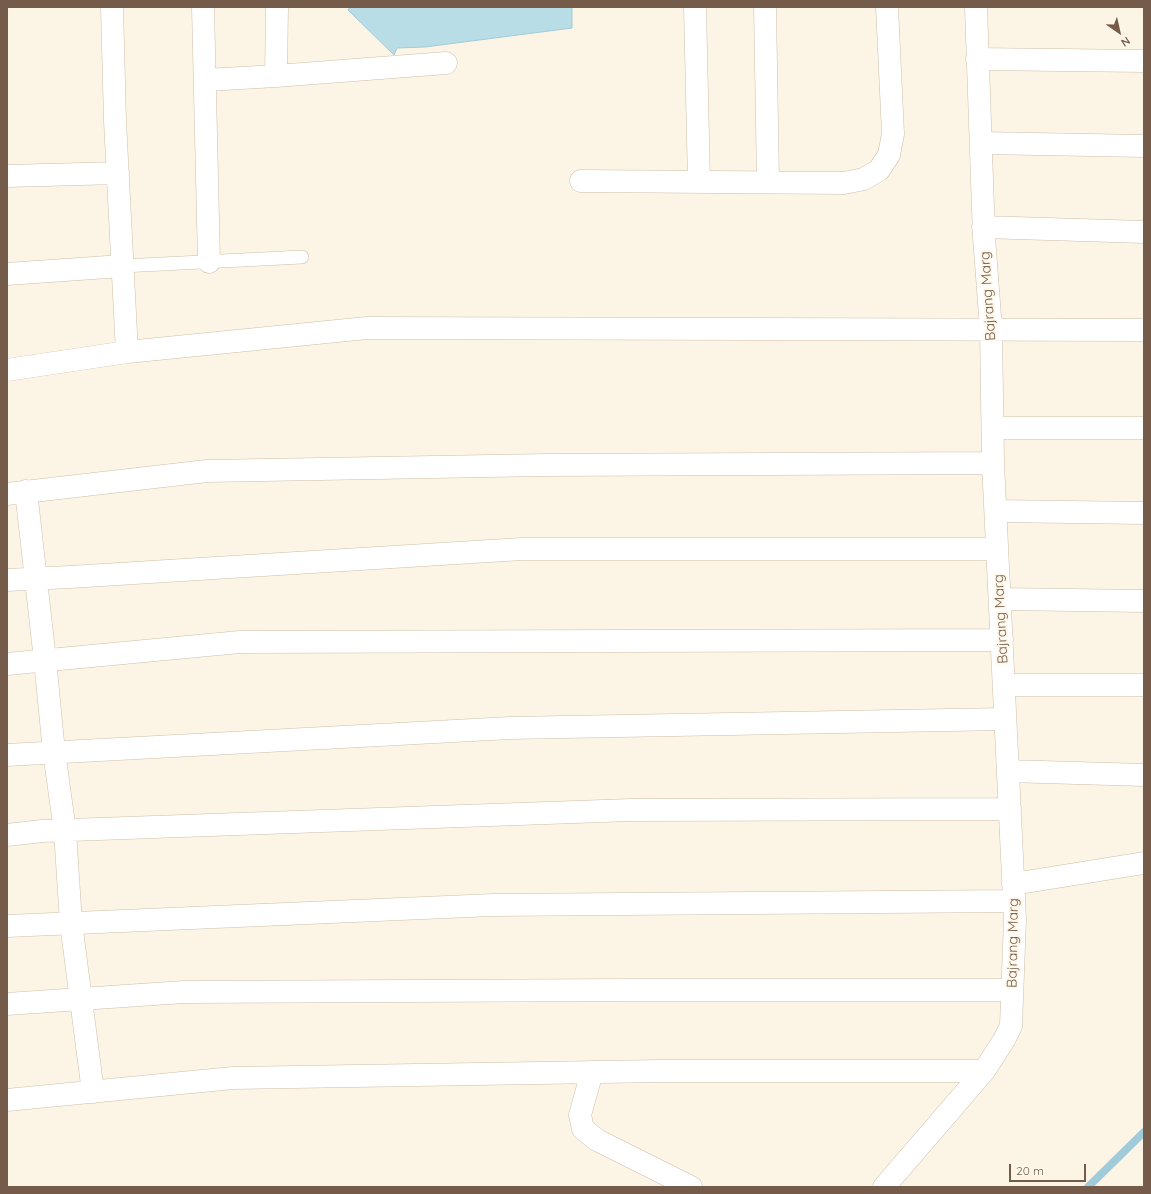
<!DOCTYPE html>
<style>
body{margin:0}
#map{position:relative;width:1151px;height:1194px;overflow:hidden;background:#fcf5e5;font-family:Quicksand,sans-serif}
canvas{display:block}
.frame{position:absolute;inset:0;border:8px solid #755c4a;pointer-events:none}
.north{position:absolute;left:1099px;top:12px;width:40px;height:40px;-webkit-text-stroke:3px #fff8eb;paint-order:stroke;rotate:146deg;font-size:11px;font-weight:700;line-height:16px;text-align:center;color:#755c4a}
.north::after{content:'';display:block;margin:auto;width:14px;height:18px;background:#755c4a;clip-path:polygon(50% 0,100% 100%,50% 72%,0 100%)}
.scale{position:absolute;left:1009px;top:1164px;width:77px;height:18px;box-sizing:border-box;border:2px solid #755c4a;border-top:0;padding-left:5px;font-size:12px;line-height:14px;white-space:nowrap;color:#755c4a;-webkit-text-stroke:3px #fff8eb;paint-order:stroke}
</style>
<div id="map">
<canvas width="1151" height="1194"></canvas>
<div class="frame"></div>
<div class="north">N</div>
<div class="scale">20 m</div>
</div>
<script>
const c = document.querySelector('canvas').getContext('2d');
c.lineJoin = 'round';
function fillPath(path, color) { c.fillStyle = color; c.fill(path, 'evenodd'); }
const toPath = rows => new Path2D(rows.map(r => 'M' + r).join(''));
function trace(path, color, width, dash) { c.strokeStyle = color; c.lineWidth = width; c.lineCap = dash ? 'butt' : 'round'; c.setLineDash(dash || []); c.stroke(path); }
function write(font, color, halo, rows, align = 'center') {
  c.font = font + ' Quicksand,sans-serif'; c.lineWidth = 4; c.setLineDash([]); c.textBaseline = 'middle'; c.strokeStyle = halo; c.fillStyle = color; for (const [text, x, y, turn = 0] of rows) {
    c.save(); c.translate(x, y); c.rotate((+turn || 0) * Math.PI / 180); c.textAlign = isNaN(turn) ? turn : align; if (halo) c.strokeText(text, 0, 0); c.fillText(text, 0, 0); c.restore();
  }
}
const water = toPath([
 [350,7,572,7,572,28,425,47,397,48,394,55,348,10,350,7]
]);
const stream = toPath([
 [1088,1187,1144,1132]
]);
const lane = toPath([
 [122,266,302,257]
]);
const street = toPath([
 [112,7,115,121,127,352],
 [203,7,209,262],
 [695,7,699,182],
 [765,7,768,182],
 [977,59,1144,61],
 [276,76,277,7],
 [206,80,276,76,446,63],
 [981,143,1144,146],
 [7,176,118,173],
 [581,181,844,183,864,179,879,170,889,155,893,134,887,7],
 [983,227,1144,232],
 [7,274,122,266],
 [7,370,127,352,367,328,1144,330],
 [994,428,1144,428],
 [26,491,45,660,54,752,65,831,71,923,93,1092],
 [7,494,207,471,546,465,993,463],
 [996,511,1144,513],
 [7,580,70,577,522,549,997,549],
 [1000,599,1144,601],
 [7,664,240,642,1002,640],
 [1004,685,1144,685],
 [7,755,510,728,1005,719],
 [1008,771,1144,775],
 [7,835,42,831,631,810,1010,809],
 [1013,884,1144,863],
 [7,926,493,905,1014,901],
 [7,1004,184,992,632,990,1012,990],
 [592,1072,580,1115,583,1129,597,1140,691,1187],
 [7,1100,233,1078,661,1071,984,1071],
 [884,1187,984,1071,1004,1040,1011,1026,1015,919,993,463,991,329,984,237,976,7]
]);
const streetNames = [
 ["Bajrang Marg",988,296,-94],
 ["Bajrang Marg",1001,619,-93],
 ["Bajrang Marg",1013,943,-89]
];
fillPath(water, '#b9dde6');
trace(water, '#a0cbd8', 1);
trace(stream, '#a0cbd8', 8);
trace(lane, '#cebdab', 14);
trace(street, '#cebdab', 23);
trace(lane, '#fff', 13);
trace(street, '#fff', 22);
write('14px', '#755c4a', '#fff8eb', streetNames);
</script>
